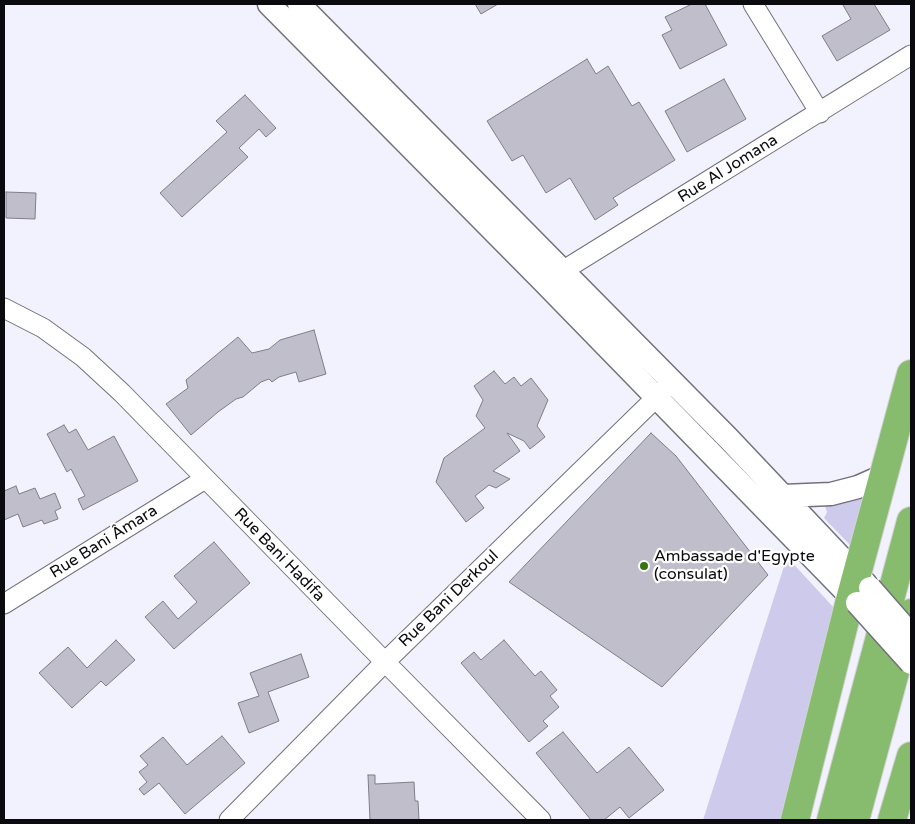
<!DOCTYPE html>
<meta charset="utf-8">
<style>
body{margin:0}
#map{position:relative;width:915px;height:824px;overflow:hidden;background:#f2f1fe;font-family:"Varela Round",sans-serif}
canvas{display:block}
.frame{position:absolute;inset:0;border:5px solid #0b0b0f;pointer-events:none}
</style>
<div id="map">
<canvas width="915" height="824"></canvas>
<div class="frame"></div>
</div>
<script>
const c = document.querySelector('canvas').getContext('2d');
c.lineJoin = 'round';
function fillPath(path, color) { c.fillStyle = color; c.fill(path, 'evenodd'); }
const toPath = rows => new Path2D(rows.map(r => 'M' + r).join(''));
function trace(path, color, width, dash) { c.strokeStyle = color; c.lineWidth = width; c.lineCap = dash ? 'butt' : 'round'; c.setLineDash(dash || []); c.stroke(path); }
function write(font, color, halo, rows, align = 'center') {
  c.font = font + ' "Varela Round",sans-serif'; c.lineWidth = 4.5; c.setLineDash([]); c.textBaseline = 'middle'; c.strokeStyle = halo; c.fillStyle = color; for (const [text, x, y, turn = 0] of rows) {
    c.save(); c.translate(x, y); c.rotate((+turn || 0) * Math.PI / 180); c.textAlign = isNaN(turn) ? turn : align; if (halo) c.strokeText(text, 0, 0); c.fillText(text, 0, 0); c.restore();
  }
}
const green = toPath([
 [865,497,850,545,824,518,827,512,825,506],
 [787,557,835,609,780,820,703,820]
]);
const building = toPath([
 [475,4,498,4,481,14,475,4],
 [692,4,705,4,727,45,680,69,662,35,672,30,665,17,692,4],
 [844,4,874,4,890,30,837,61,822,36,851,19,843,5,844,4],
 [587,59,596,74,608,66,632,106,639,102,675,160,613,198,618,205,595,220,570,178,546,193,523,155,512,161,487,121,587,59],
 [724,79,746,119,687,152,665,111,724,79],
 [245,95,276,128,266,137,259,129,239,148,248,157,182,217,160,193,227,132,216,121,245,95],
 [6,192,36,193,35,219,6,218,6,192],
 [314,330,326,374,299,382,296,372,279,377,272,382,269,379,261,382,243,397,236,399,218,412,191,435,166,404,188,388,186,380,238,337,252,353,269,349,280,340,314,330],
 [494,371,505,384,514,377,521,386,531,378,548,400,537,426,545,437,530,449,524,441,507,433,520,451,493,471,510,479,496,488,489,485,475,496,484,508,466,522,436,482,444,458,485,428,476,416,483,400,474,386,494,371],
 [64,425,69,433,76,429,88,450,114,436,138,481,83,510,78,499,85,496,71,469,67,472,47,434,64,425],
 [651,433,676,456,768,575,662,687,509,582,651,433],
 [16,486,19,494,35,488,40,499,55,493,61,508,55,511,58,519,44,524,42,520,23,527,18,514,4,520,4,491,16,486],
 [214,542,250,583,174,649,145,617,163,601,178,619,197,602,174,576,214,542],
 [116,640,135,660,106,686,101,681,72,708,39,673,68,647,87,668,116,640],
 [504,640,535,676,541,671,557,690,550,696,559,707,543,721,548,726,529,742,461,663,474,652,481,660,504,640],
 [301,654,309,677,268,692,279,721,249,733,238,703,259,696,250,673,301,654],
 [563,732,597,773,629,747,664,790,629,818,620,807,604,820,591,820,536,753,563,732],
 [222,736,245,763,185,814,159,783,144,795,139,789,147,782,139,772,148,765,140,756,163,737,187,765,222,736],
 [368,775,375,775,375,784,414,782,415,801,418,801,419,820,370,820,368,775]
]);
const minor = toPath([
 [753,4,820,113],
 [551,278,911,55],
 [4,308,43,328,83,357,122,393,385,662,541,820],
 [4,604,205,479],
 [229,820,385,662,667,387]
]);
const tertiary = toPath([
 [269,4,544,282,857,603],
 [299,4,729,439,866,584],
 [783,496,831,494,858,487,883,476]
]);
const trunk = toPath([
 [795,820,851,596,911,374],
 [831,820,911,521],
 [855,820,911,613],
 [892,820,911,756]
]);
const tertiaryBridge = toPath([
 [870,588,911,635],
 [857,603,911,663]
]);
const markers = [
 [644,566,5,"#36750f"]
];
const streetNames = [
 ["Rue Al Jomana",728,169,-32],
 ["Rue Bani Âmara",104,542,-32],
 ["Rue Bani Hadifa",279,555,46],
 ["Rue Bani Derkoul",449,599,-44]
];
const poiNames = [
 ["Ambassade d'Egypte",654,557],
 ["(consulat)",654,575]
];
fillPath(green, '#cdcaec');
fillPath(building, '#bfbeca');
trace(building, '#7e7d88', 1);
trace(minor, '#72717c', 21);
trace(tertiary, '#72717c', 25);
trace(trunk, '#d3d3d4', 30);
trace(minor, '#fff', 19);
trace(tertiary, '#fff', 22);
trace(trunk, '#87bc6e', 28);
trace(tertiaryBridge, '#72717c', 25, []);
trace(tertiaryBridge, '#fff', 22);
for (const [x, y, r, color] of markers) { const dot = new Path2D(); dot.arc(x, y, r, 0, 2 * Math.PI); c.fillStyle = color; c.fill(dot); trace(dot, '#fff', 2); }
write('16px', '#0b0b0f', '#fff', streetNames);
write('16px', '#0b0b0f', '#fff', poiNames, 'left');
</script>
